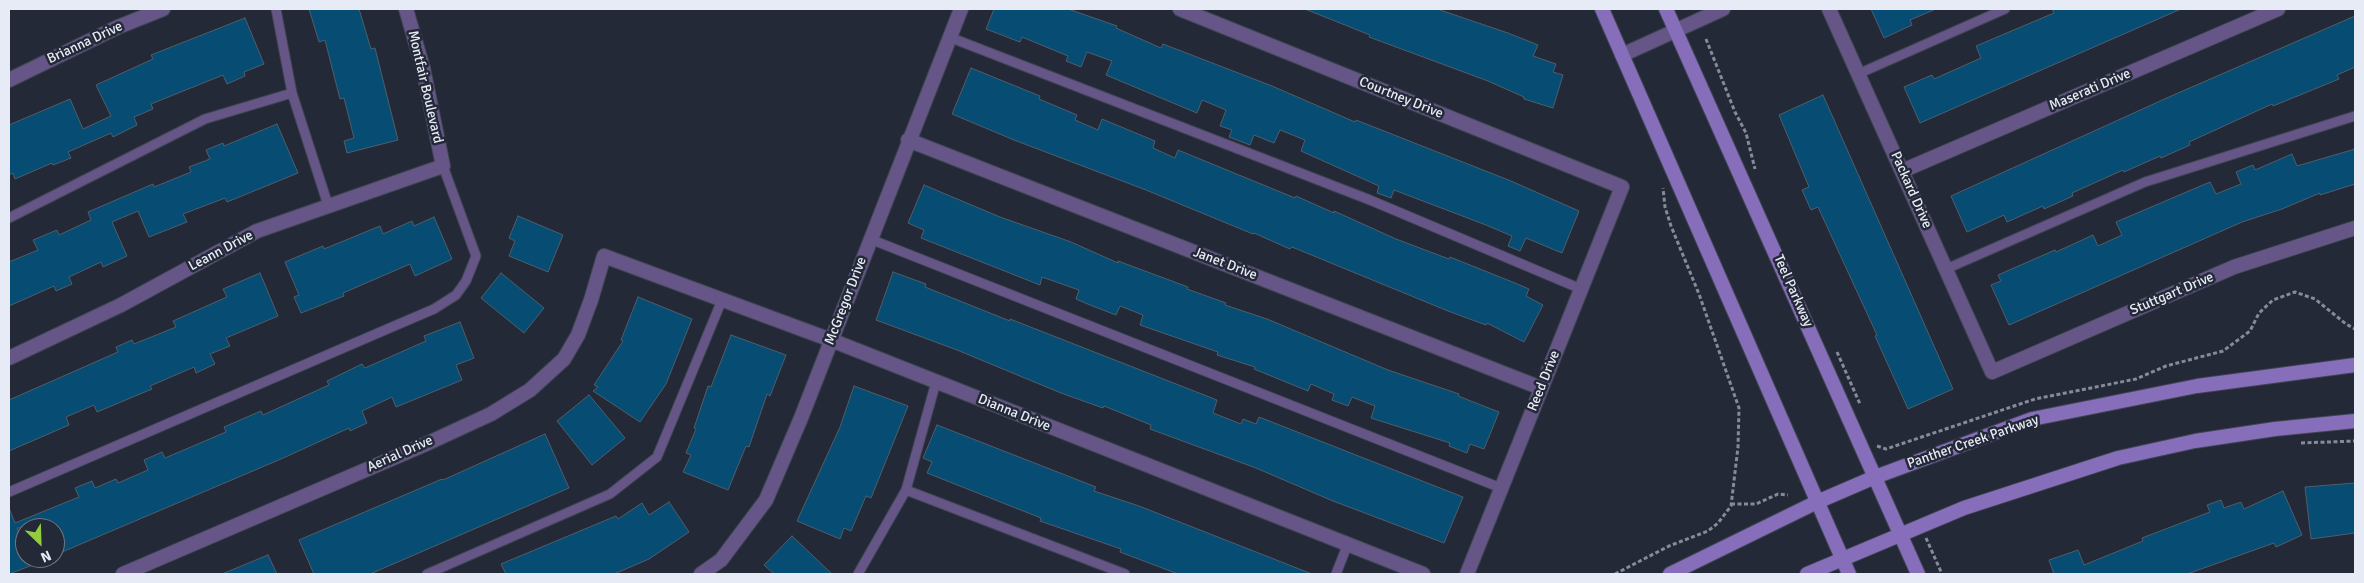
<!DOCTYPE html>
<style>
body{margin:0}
#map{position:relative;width:2364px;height:583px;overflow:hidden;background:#242938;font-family:Signika,sans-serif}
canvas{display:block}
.frame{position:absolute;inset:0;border:10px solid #e7ebf5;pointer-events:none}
.north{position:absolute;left:15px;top:518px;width:50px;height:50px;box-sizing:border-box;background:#242938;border:1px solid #727784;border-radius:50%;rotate:156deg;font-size:14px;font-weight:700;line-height:20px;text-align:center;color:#e7ebf5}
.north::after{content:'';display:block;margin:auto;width:18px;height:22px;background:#93cc3d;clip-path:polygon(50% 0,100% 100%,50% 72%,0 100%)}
</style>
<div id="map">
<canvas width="2364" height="583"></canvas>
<div class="frame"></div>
<div class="north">N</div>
</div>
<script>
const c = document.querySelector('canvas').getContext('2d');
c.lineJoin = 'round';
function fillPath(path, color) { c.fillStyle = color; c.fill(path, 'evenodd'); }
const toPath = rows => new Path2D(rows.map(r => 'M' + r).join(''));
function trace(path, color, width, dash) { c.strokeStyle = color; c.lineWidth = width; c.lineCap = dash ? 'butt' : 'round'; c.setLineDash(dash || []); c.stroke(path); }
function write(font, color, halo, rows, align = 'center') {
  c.font = font + ' Signika,sans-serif'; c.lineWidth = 5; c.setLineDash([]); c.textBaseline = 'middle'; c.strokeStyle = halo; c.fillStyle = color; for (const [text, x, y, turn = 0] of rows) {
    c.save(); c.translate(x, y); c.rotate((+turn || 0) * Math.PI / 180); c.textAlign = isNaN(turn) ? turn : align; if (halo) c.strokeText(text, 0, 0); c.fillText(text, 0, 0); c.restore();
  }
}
const building = toPath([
 [309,9,359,9,371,49,375,48,398,140,347,153,344,141,354,138,344,98,340,99,325,40,319,42,309,9],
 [994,9,1068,9,1117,26,1116,28,1161,48,1163,44,1272,86,1355,122,1356,120,1511,181,1579,211,1562,253,1526,238,1520,251,1508,246,1512,236,1486,225,1394,190,1391,198,1377,193,1379,186,1301,151,1305,140,1280,130,1274,143,1254,135,1250,145,1229,137,1232,130,1220,126,1226,110,1202,100,1197,113,1106,75,1112,61,1087,52,1081,67,1066,61,1068,56,1022,37,1020,42,986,29,994,9],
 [1305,9,1437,9,1508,33,1538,45,1533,56,1556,64,1553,72,1563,75,1553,108,1524,99,1524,97,1488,81,1369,37,1370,35,1305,9],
 [1871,9,1936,9,1910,20,1912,25,1884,38,1871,9],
 [2052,9,2181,9,1920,123,1904,87,1932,75,1934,79,1981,58,1976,46,2054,13,2052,9],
 [2355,16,2355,67,2337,75,2339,79,2273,106,2272,104,2189,142,2190,145,2161,158,2160,156,2124,172,2123,170,2072,193,2073,196,2044,209,2043,206,2007,222,2004,215,1967,232,1951,196,2169,97,2355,16],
 [245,18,264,64,244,72,245,76,227,84,223,75,151,104,153,109,134,117,137,125,113,137,111,133,68,152,71,158,53,165,52,163,15,179,13,173,9,175,9,125,70,99,83,129,111,116,96,85,153,59,151,55,245,18],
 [971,68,1040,96,1039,99,1077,115,1075,120,1098,130,1102,119,1155,141,1153,148,1175,158,1178,150,1295,198,1296,196,1334,213,1334,211,1396,239,1449,259,1450,257,1515,283,1529,289,1526,296,1543,305,1524,342,1487,323,1486,325,1448,311,1292,247,1290,249,1254,233,1253,234,1146,190,1014,140,952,114,971,68],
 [1823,95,1953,389,1908,409,1875,336,1877,335,1818,207,1811,210,1802,190,1809,187,1779,115,1823,95],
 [277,124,298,173,227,202,225,198,183,214,187,222,149,237,138,211,112,222,127,256,103,267,101,262,69,277,72,284,56,291,54,286,9,306,9,262,38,250,33,240,57,230,59,235,91,220,88,212,153,184,154,187,191,172,189,167,210,159,206,150,223,143,224,146,277,124],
 [2355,149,2355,184,2320,195,2320,193,2282,209,2242,222,2009,325,1991,285,2001,281,1998,275,2055,250,2056,252,2093,235,2098,246,2122,235,2116,222,2210,182,2216,194,2241,184,2236,172,2253,165,2255,170,2292,154,2297,166,2355,149],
 [924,185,1000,217,1071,242,1118,263,1118,261,1188,287,1187,289,1226,303,1225,305,1267,319,1388,370,1459,394,1458,396,1499,412,1484,449,1470,444,1467,453,1449,446,1450,443,1371,418,1375,406,1352,397,1348,406,1332,400,1334,394,1311,384,1308,391,1254,369,1255,367,1217,355,1218,352,1140,325,1143,315,1120,306,1116,315,1090,305,1076,299,1079,290,1042,277,1040,285,921,238,924,230,908,223,924,185],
 [518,216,563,235,548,272,509,256,515,241,509,238,518,216],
 [434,217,452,259,415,276,410,264,343,293,344,296,301,313,294,297,299,295,285,262,323,246,324,249,380,226,383,234,412,221,414,226,434,217],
 [893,272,926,284,925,287,1010,321,1010,319,1217,400,1213,413,1241,424,1243,419,1256,424,1259,417,1463,497,1444,543,1333,501,1256,468,1150,429,1151,425,1104,406,1103,408,1061,393,957,350,876,320,893,272],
 [260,273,278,316,226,338,230,346,210,354,215,364,196,373,194,367,150,386,152,389,97,412,94,405,66,417,69,425,9,451,9,400,118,352,116,347,132,340,134,344,176,327,173,321,227,297,223,289,260,273],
 [501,273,544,308,524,333,481,298,501,273],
 [638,297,692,319,666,384,640,422,593,391,598,387,594,385,623,341,621,340,638,297],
 [460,322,474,358,456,365,462,380,396,407,392,397,362,411,367,423,350,431,349,428,281,459,55,555,55,528,17,528,25,547,25,558,51,558,9,574,9,508,15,523,79,497,75,488,92,481,95,488,116,479,118,483,148,470,144,460,162,452,165,458,226,432,224,427,261,411,263,415,329,385,327,381,362,364,365,368,426,341,424,336,460,322],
 [731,335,786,355,770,396,767,394,749,447,746,446,728,490,683,472,691,455,686,453,696,429,694,428,708,386,711,387,731,335],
 [854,386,908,406,871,498,866,496,851,531,844,528,840,539,797,521,840,427,854,386],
 [589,395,625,438,592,465,557,421,589,395],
 [937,425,1096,487,1094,491,1139,506,1312,574,1178,574,1120,552,1121,549,1040,521,1041,518,927,473,932,462,923,458,937,425],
 [545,434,569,488,370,574,314,574,299,540,442,479,443,480,545,434],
 [2355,483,2355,533,2311,539,2305,487,2355,483],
 [2283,491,2302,535,2276,547,2274,543,2187,574,2054,574,2049,560,2078,550,2084,565,2143,541,2142,538,2210,512,2207,505,2221,500,2224,508,2241,502,2244,509,2283,491],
 [669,502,689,532,649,559,614,574,506,574,501,564,616,516,618,519,642,503,649,515,669,502],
 [792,536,832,574,774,574,764,565,792,536],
 [268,555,277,574,222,574,268,555]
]);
const path = toPath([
 [1706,39,1735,112,1746,133,1755,169],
 [1837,352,1860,404],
 [2301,443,2355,441],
 [1877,446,1886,449,2035,399,2136,379,2166,366,2223,351,2250,331,2259,313,2273,300,2295,292,2315,299,2346,324,2355,329],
 [1731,504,1756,504,1778,494,1788,495],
 [1926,538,1942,574],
 [1615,574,1669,546,1708,531,1718,523,1731,506,1738,447,1739,408,1699,294,1671,226,1665,207,1663,188]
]);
const service = toPath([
 [949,37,1370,200,1581,289],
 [1858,74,2005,9],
 [292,93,328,205],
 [9,218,205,119,292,93,276,9],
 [870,239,1501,488],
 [1946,269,2145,182,2355,116],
 [906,490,1125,574],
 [9,492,392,327,434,309,456,295,466,281,476,256,443,166],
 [427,574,610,494,657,457,722,300],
 [858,574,906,490,936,382],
 [1336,574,1347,546]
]);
const minor = toPath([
 [1180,9,1622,187,1467,574],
 [1829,9,1992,372,2234,267,2355,228],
 [1622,55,1723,9],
 [9,80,118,27,163,9],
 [908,140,1541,388],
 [1902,171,2278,9],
 [9,358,121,305,257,231,443,166,423,68,406,9],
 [123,574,426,444,491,414,530,390,564,359,578,335,591,300,604,256,831,340,1423,574],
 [701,574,721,560,766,500,801,418,961,9]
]);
const secondary = toPath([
 [1602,9,1849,574],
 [1666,9,1918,574],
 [1670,574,1817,502,1875,477,2032,419,2197,386,2355,365],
 [1807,574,1964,508,2118,458,2195,441,2275,429,2355,421]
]);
const streetNames = [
 ["Brianna Drive",85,43,-25],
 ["Montfair Boulevard",425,87,77],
 ["Maserati Drive",2090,90,-23],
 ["Courtney Drive",1401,98,22],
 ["Packard Drive",1911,190,66],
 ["Leann Drive",221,251,-28],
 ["Janet Drive",1225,264,21],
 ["Teel Parkway",1793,291,66],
 ["Stuttgart Drive",2172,294,-23],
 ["McGregor Drive",846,301,-69],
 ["Reed Drive",1544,381,-68],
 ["Dianna Drive",1014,413,22],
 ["Panther Creek Parkway",1973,442,-19],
 ["Aerial Drive",400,454,-24]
];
fillPath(building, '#064c73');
trace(building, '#4f5e6b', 1);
trace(service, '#3f4452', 11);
trace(minor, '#3f4452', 16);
trace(secondary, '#3f4452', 16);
trace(path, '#878b98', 3, [4, 2.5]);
trace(service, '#655687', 9);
trace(minor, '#655687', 14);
trace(secondary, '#876ebb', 14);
write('14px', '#e7ebf5', '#242938', streetNames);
</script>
